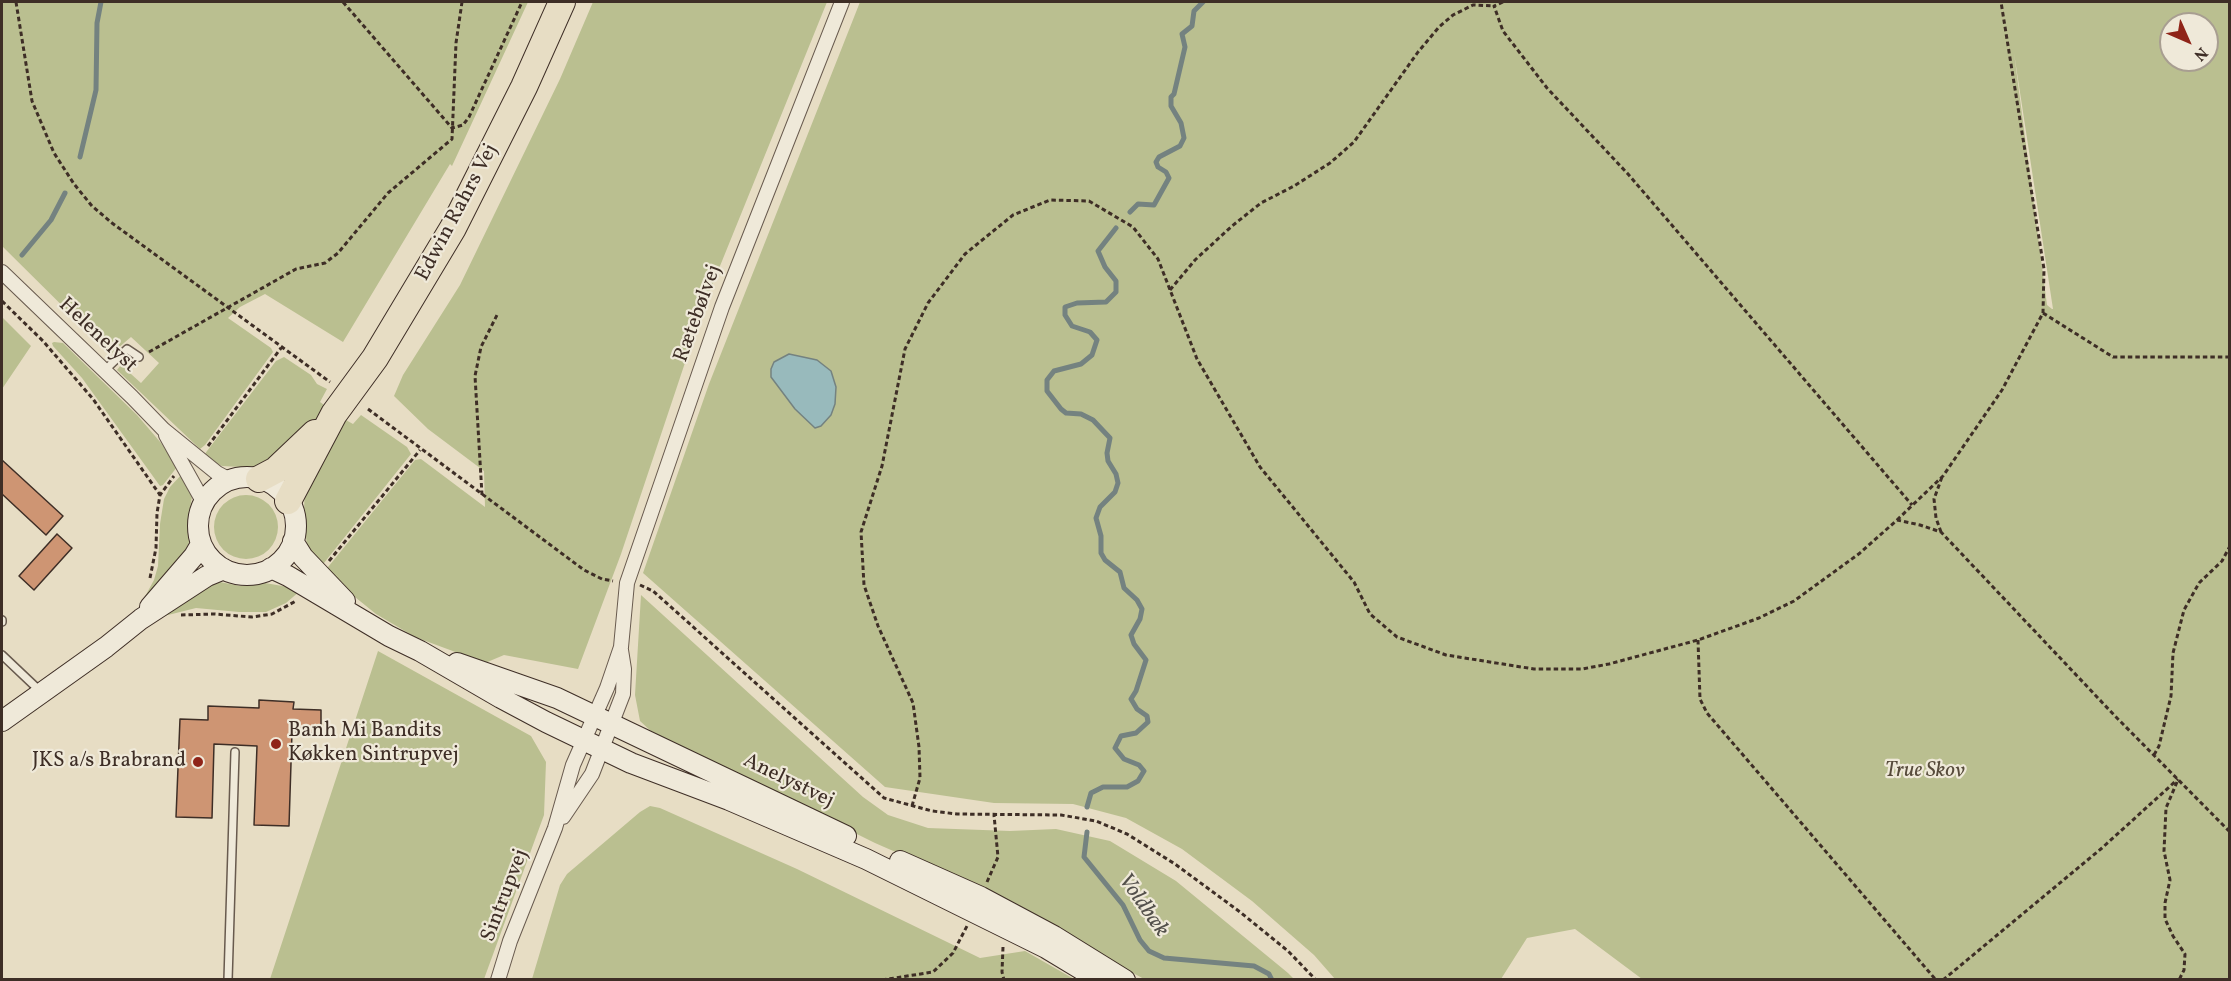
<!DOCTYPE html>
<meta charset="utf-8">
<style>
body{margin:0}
#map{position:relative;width:2231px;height:981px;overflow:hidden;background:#e7ddc4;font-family:Vollkorn,serif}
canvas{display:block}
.frame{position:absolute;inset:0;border:3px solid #3e2e26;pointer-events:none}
.north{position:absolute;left:2159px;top:12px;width:60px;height:60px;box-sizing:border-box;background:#efe9d9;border:2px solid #a89e91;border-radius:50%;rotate:135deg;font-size:16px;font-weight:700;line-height:24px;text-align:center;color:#3e2e26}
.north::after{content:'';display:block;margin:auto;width:21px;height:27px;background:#8f2418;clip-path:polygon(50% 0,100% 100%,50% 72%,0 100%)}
</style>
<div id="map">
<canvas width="2231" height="981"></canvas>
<div class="frame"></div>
<div class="north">N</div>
</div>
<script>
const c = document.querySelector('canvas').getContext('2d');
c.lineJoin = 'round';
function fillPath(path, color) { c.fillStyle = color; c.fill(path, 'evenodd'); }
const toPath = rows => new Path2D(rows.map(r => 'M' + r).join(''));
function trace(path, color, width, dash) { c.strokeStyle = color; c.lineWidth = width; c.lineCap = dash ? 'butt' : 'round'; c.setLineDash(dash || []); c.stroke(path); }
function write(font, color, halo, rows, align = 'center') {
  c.font = font + ' Vollkorn,serif'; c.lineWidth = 4.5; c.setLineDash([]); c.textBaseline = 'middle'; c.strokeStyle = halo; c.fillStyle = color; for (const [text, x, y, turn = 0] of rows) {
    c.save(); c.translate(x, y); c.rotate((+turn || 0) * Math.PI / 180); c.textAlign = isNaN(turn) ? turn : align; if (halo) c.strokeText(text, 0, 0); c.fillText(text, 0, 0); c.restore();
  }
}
const green = toPath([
 [2,2,528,2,452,166,450,164,343,342,265,294,240,307,228,318,271,348,273,352,205,445,200,449,117,370,121,365,141,383,159,363,131,337,111,354,2,246],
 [593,2,827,2,705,303,621,554,578,669,504,655,485,663,415,637,376,614,324,572,415,460,421,459,485,507,484,471,428,429,394,396,403,375,460,285,560,79],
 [860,2,2229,2,2229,979,1642,979,1575,929,1527,938,1501,979,1335,979,1314,955,1252,901,1182,849,1126,818,1073,804,994,803,885,787,643,573,709,384],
 [2171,24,2207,24,2207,60,2171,60],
 [2014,53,2053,309,2052,309,2047,305],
 [2,317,31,346,2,389],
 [54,342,63,343,137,415,161,443,177,467,163,485,160,486,82,378,53,346,52,343],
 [284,357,311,375,317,384,327,389,320,402,327,407,326,409,291,448,260,468,222,466,212,461,205,454,207,451,276,361],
 [361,415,407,447,411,454,320,568,307,548,304,512,305,480,344,419,353,424],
 [182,474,192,497,188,520,189,542,185,554,142,602,154,580,158,566,160,524,164,499,170,487],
 '214 527a32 32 0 1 1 64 0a32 32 0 1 1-64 0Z',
 [220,582,240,586,265,583,294,588,300,591,286,603,266,612,239,612,196,608,156,618,210,583],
 [641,595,863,797,888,815,928,828,1010,831,1056,829,1110,841,1176,881,1288,973,1294,979,1144,979,978,888,875,843,653,733,640,721,635,695],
 [378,651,531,736,546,762,544,815,484,979,270,979],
 [650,806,660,808,797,869,980,958,1025,951,1074,979,532,979,560,885,567,874,640,812]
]);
const water = toPath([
 [789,354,817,360,831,371,836,387,835,404,831,415,821,426,815,428,795,409,771,377,771,369,774,362,789,354]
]);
const stream = toPath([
 [80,157,96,90,97,23,101,2],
 [1130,212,1138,204,1154,205,1169,178,1166,172,1158,167,1156,162,1159,157,1180,146,1184,138,1181,123,1171,106,1171,97,1174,94,1185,47,1182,34,1192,26,1194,11,1203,2],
 [22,255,51,220,65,193],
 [1087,807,1091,793,1103,787,1127,787,1138,781,1144,771,1139,765,1124,759,1115,748,1121,736,1136,733,1148,722,1147,716,1137,709,1131,699,1136,691,1146,660,1134,644,1131,635,1140,619,1142,609,1137,600,1124,588,1120,572,1105,560,1101,553,1101,536,1096,518,1100,507,1115,492,1118,483,1116,474,1108,461,1107,453,1110,438,1093,420,1081,414,1066,413,1061,409,1047,391,1047,380,1054,371,1081,364,1092,355,1097,340,1090,332,1072,326,1065,315,1065,307,1077,303,1106,302,1116,292,1116,281,1105,267,1098,251,1116,228],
 [1087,832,1084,857,1123,905,1140,940,1149,951,1164,958,1254,966,1269,974,1272,980]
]);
const building = toPath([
 [2,460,63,516,46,535,2,494,2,460],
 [57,534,72,548,34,590,19,576,57,534],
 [259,700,294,702,293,709,321,710,321,733,292,732,289,826,254,825,257,746,214,744,212,818,176,817,180,719,208,720,208,706,259,708,259,700]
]);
const path = toPath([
 [16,2,32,101,54,153,74,184,92,206,112,223,330,382],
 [343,2,452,128,463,125,469,117,522,2],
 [1503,2,1494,6,1503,31,1547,88,1628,174,1912,505],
 [1170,290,1195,260,1232,226,1261,203,1294,186,1330,163,1354,142,1418,52,1439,27,1453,15,1473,5,1494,6],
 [2,301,43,341,93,399,160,495],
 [2043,313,2113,357,2230,357],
 [149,352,296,269,325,263,338,253,388,193,452,139,456,43,462,2],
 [368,409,584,570,602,579,613,581],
 [208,446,281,348],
 [482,495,475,376,481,347,498,313],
 [1897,520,1943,476,2002,390,2043,313,2044,269,2001,2],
 [1941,532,1936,518,1934,499,1942,477],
 [329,561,420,450],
 [150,578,156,548,157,513,160,495,174,476],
 [640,585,653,591,884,798,932,811,957,814,1061,815,1096,821,1127,834,1175,864,1240,912,1288,951,1316,980],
 [181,615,214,614,252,617,272,614,296,601],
 [1698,640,1700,699,1707,713,1936,980],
 [2154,755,2159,746,2171,696,2173,653,2184,610,2199,583,2222,561,2230,546],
 [2177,782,2166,808,2164,851,2170,880,2165,903,2165,919,2173,936,2185,954,2184,970,2179,980],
 [912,806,920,778,919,747,913,703,878,626,864,585,861,532,882,466,905,349,928,303,965,254,1013,215,1050,200,1089,201,1133,227,1158,259,1197,359,1260,467,1354,582,1370,614,1397,637,1446,655,1534,669,1582,669,1609,664,1698,640,1759,618,1794,601,1860,553,1897,520,1920,525,1941,532,2115,716,2230,832],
 [987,882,998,857,994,815],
 [1003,947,1002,972,1004,980],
 [882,980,933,972,953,953,967,926],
 [1943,980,2102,848,2178,779]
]);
const lane = toPath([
 [104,371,127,349,139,357],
 [2,620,2,622],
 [2,655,40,691],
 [228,980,235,752]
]);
const street = toPath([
 [2,272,132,397,164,430,217,473,230,480],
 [166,435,204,503],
 [563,817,592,774,623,694,624,669,621,650],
 [498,980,510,941,555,828,573,765,607,688,621,647,627,583,722,307,842,2]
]);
const secondary = toPath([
 '198 526a49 49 0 1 1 98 0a49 49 0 1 1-98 0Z',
 [293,541,303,557,345,601],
 [271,568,288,576,389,636,420,651,501,698,546,722,631,763,729,800,866,859,1046,948,1099,980],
 [150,607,194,556,201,544],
 [457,663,557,698,846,836],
 [2,721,106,647,141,619,207,576,224,569],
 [900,861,981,897,1054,936,1125,980]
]);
const highway = toPath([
 [259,479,276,470,315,433],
 [288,501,334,414,375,358,453,228,524,87,562,2]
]);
const markers = [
 [276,744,6,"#8f2418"],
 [198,762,6,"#8f2418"]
];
const streetNames = [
 ["Edwin Rahrs Vej",458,213,-62],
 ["Rætebølvej",699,314,-70],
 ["Helenelyst",97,336,43],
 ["Anelystvej",788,782,26],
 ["Sintrupvej",506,896,-69]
];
const poiNames = [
 ["Banh Mi Bandits",288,732],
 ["Køkken Sintrupvej",288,756],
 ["JKS a/s Brabrand",186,762,"right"]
];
const parkNames = [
 ["True Skov",1925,772]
];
const waterNames = [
 ["Voldbæk",1142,906,55]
];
fillPath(green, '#babf90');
fillPath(water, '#98babc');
trace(water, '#748280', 1.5);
trace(stream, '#748280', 5);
fillPath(building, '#ce9573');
trace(building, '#3e2e26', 1.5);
trace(lane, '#685a4e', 10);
trace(street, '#685a4e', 16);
trace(secondary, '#3e2e26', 22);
trace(highway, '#3e2e26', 28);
trace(path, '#3e2e26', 3, [4.5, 3]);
trace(lane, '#efe9d9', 7);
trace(street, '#efe9d9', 14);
trace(secondary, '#efe9d9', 20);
trace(highway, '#e7ddc4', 26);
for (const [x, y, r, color] of markers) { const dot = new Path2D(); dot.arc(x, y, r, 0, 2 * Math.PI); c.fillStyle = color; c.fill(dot); trace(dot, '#efe9d9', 2); }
write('21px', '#3e2e26', '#efe9d9', streetNames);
write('21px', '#3e2e26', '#efe9d9', poiNames, 'left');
write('italic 21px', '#574b3b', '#efe9d9', parkNames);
write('italic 22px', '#54514c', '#efe9d9', waterNames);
</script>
